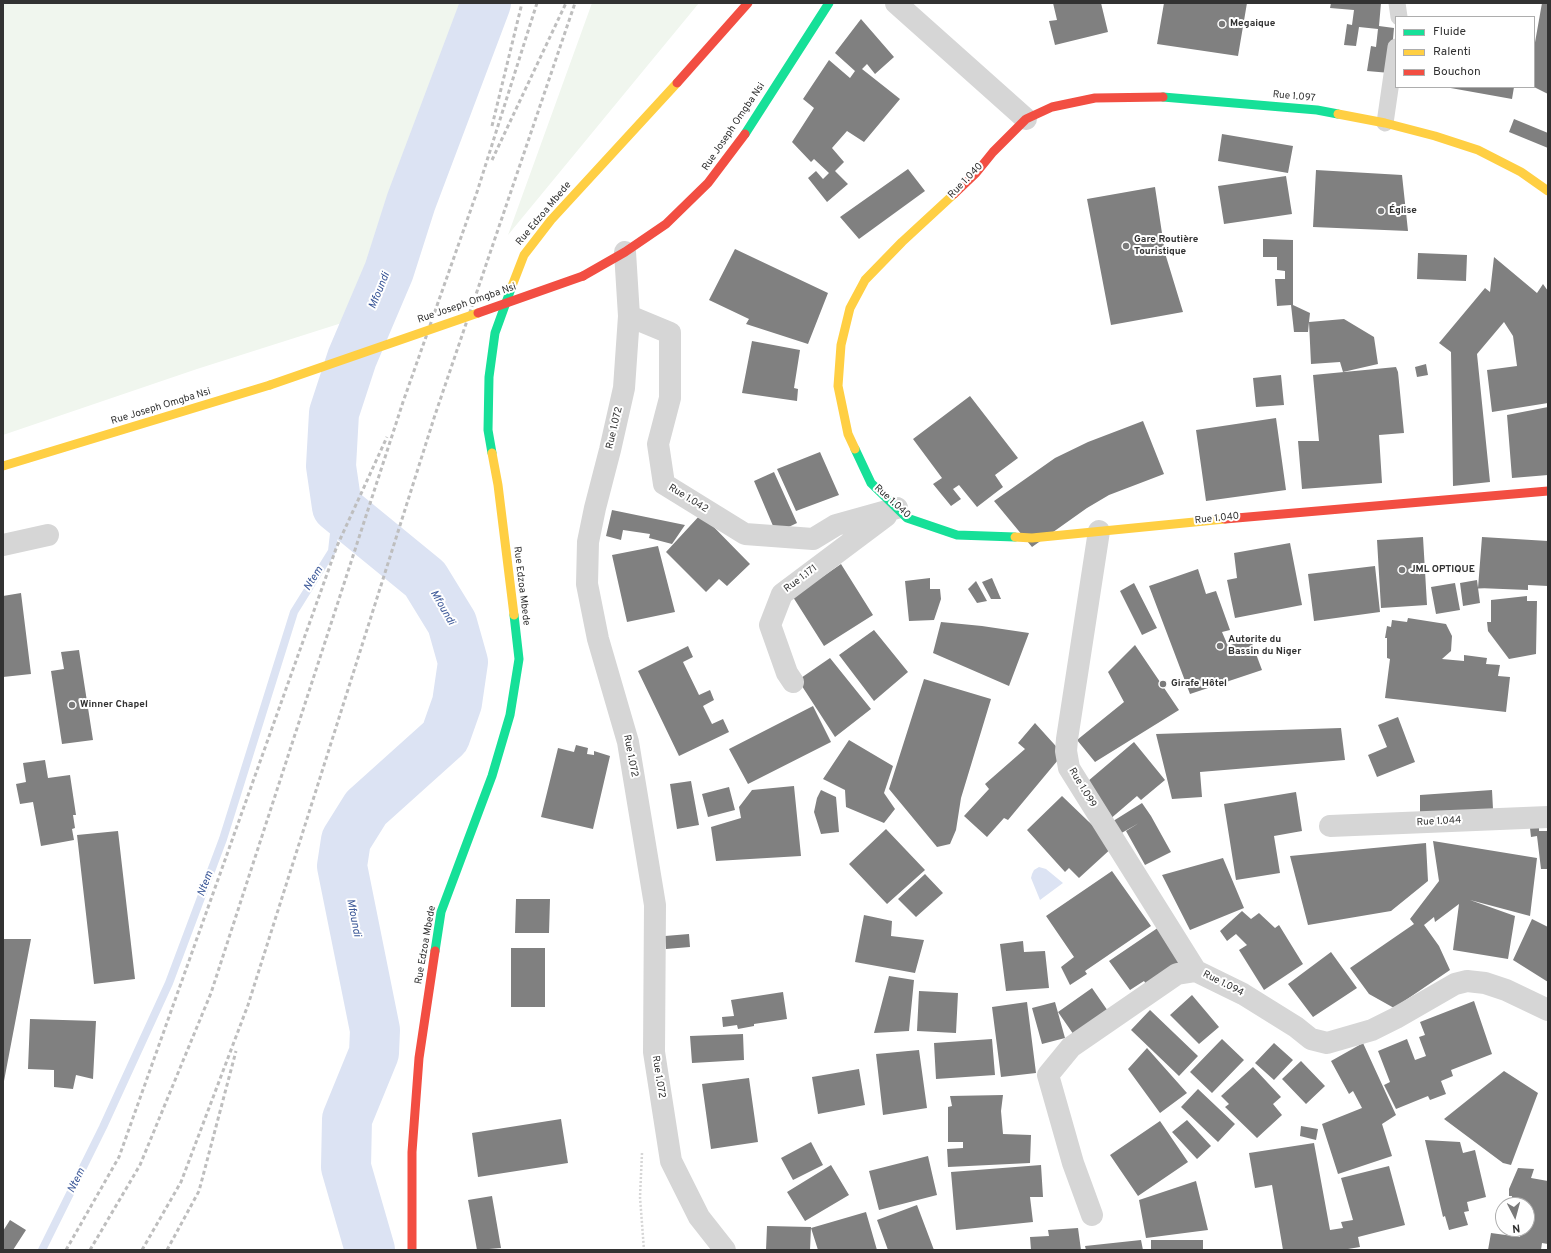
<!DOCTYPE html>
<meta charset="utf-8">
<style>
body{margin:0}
#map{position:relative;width:1551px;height:1253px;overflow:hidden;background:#fff;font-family:Overpass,sans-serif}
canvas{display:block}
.frame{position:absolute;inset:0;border:4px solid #323232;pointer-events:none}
.legend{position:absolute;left:1395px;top:16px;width:140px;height:72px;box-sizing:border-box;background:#fff;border:1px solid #adadad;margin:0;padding:5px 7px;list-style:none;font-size:12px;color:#323232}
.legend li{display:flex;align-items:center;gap:8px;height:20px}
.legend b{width:20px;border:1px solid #adadad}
.north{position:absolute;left:1495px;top:1197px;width:40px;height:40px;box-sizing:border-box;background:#fff;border:1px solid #adadad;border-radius:50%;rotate:174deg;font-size:11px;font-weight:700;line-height:16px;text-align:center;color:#323232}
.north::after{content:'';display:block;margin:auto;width:14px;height:18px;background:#7a7a7a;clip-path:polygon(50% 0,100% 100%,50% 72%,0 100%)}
</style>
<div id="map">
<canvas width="1551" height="1253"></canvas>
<div class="frame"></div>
<ul class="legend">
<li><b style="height:5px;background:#16e098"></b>Fluide</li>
<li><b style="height:5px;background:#ffcf43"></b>Ralenti</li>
<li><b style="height:5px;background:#f24e42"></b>Bouchon</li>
</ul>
<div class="north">N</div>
</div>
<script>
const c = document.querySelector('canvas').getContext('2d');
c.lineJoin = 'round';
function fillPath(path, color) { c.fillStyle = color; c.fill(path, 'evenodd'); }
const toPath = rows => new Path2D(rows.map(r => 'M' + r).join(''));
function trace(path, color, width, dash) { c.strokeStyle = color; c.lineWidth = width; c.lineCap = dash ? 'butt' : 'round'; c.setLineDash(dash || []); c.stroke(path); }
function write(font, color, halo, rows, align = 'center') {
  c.font = font + ' Overpass,sans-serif'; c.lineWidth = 4; c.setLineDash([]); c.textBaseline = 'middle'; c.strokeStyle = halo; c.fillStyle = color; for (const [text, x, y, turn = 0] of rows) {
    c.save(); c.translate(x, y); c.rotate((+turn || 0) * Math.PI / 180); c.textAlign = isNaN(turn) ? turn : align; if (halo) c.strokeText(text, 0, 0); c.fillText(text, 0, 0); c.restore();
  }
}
const green = toPath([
 [3,3,486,3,411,202,389,271,370,314,197,369,3,435],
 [592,3,699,3,508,235]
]);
const water = toPath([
 [1039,867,1046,869,1063,883,1040,900,1031,878,1032,874,1034,870]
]);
const stream = toPath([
 [42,1250,103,1127,169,983,223,839,294,612,332,551,337,507]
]);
const river = toPath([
 [370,1250,346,1167,347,1119,374,1053,375,1030,342,866,346,840,366,808,445,737,457,703,463,662,452,623,425,579,337,507,331,466,334,413,352,358,389,271,411,202,486,3]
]);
const building = toPath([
 [1053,3,1101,3,1108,32,1055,45,1049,21,1057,20],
 [1164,3,1247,3,1238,56,1157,44],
 [1331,3,1381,3,1379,26,1394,28,1390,73,1367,71,1371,46,1376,47,1378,29,1359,27,1356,46,1344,45,1347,24,1352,25,1354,10,1330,8],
 [1542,3,1548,3,1548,94,1534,87,1534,48],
 [861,19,894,57,875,74,867,64,862,69,900,99,864,142,847,131,832,148,844,162,835,171,848,184,827,202,808,178,816,171,823,179,829,173,814,159,811,162,792,142,814,108,803,99,829,60,850,78,855,71,835,53],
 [1445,87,1514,87,1512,99],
 [1514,119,1548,133,1548,148,1509,132],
 [1222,134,1293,146,1288,173,1218,161],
 [908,169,925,191,859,239,840,217],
 [1316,170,1402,175,1408,231,1313,227],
 [1286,176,1292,214,1224,224,1218,186],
 [1155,187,1165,253,1183,312,1111,325,1087,199],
 [1263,239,1293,240,1293,305,1310,313,1309,322,1344,319,1374,337,1378,364,1343,372,1340,362,1311,364,1309,322,1308,332,1294,332,1291,305,1277,306,1275,279,1285,279,1285,271,1277,270,1277,257,1263,257],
 [735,249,828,293,808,344,746,324,749,319,709,300],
 [1418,253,1467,255,1466,281,1417,279],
 [1494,257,1537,293,1543,284,1548,291,1548,403,1492,412,1487,370,1517,366,1513,336,1504,322,1477,354,1490,482,1453,486,1451,352,1439,343,1485,288,1490,292],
 [752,341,800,350,794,388,798,389,797,401,742,393],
 [1426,364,1428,375,1417,377,1415,367],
 [1396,367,1398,372,1404,433,1379,435,1382,483,1302,489,1298,441,1319,441,1313,375],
 [1281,375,1284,405,1256,407,1253,378],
 [970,396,1018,458,995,475,1003,487,977,507,959,485,953,489,961,499,951,506,933,484,942,478,913,439],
 [1548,407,1548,475,1512,478,1507,415],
 [1276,418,1286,490,1206,501,1196,430],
 [1143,421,1164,474,1109,495,1087,508,1032,547,994,501,1055,458,1088,442],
 [820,452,839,495,796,511,777,469],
 [774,472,797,523,776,533,754,481],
 [612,510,646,517,685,525,672,544,649,538,650,534,623,530,621,540,606,536],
 [701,514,750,564,727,586,719,579,706,592,666,552],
 [1423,537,1427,605,1381,608,1377,540],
 [1482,537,1548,541,1548,586,1528,585,1528,590,1478,588],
 [1290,543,1302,605,1235,618,1227,580,1237,578,1234,553],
 [658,546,675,612,627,622,612,555],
 [841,564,873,615,824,646,793,597],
 [1375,566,1380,612,1314,621,1308,574],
 [1198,569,1206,594,1216,591,1230,630,1222,632,1228,646,1250,638,1262,670,1190,694,1149,586],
 [930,578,930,589,940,589,941,599,934,620,909,621,905,581],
 [992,578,1001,599,991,599,982,582],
 [1477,580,1480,603,1463,606,1460,583],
 [976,581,987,601,977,603,968,589],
 [1134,583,1157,628,1142,635,1120,591],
 [1455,583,1460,610,1436,614,1431,587],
 [21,593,31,674,3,677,3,596],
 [1527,596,1527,601,1537,601,1536,654,1509,659,1488,631,1487,622,1491,622,1491,600],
 [1408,618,1446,624,1452,636,1451,651,1442,659,1464,661,1464,655,1487,658,1486,664,1500,665,1498,676,1510,677,1506,712,1385,698,1390,659,1387,658,1387,638,1385,638,1387,626,1391,627,1392,620,1407,622],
 [941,622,982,626,1029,633,1009,686,933,653],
 [874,630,908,672,874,701,839,655],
 [1135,645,1179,710,1095,762,1077,740,1124,702,1108,672],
 [688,646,693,657,683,662,699,695,710,690,714,700,703,706,712,724,723,719,729,732,679,756,638,671],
 [79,650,93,740,62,744,51,671,64,669,61,652],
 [830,658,871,709,835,737,798,680],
 [924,679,991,699,961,798,956,830,950,844,937,847,889,789],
 [813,706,831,742,748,784,729,749],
 [1398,717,1415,762,1377,777,1368,755,1387,747,1378,725],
 [1035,723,1063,754,1008,820,1004,818,987,837,964,816,989,789,985,784,1025,749,1018,743],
 [1341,728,1345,760,1200,772,1202,797,1172,799,1156,734],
 [849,740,893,766,884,793,895,809,884,823,846,807,845,790,823,779],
 [1134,742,1165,780,1141,800,1137,796,1109,820,1081,787],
 [576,745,588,748,587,754,594,755,594,751,610,756,593,829,541,817,558,748,574,752],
 [45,760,48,778,70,775,76,815,73,815,75,828,72,829,74,840,41,846,33,802,20,804,16,784,26,782,23,763],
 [691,781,699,825,677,829,670,784],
 [794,786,801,856,716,861,711,827,741,818,739,807,752,790],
 [729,787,735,810,708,817,702,794],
 [821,790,836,797,839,832,821,834,814,812,817,798],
 [1492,790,1493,809,1420,814,1420,795],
 [1296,792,1302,831,1274,836,1280,873,1236,880,1224,804],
 [1062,796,1114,846,1079,878,1069,868,1065,872,1027,830],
 [1142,803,1151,816,1171,852,1145,865,1126,831,1139,823,1118,835,1110,823],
 [1530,828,1539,828,1539,831,1548,831,1548,869,1541,869,1537,836,1531,837],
 [886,829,925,870,887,904,849,864],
 [118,831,135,979,94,984,77,835],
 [1433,841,1537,858,1530,916,1470,900,1515,916,1508,959,1453,950,1459,904,1435,922,1434,917,1424,925,1439,946,1450,970,1394,1008,1369,994,1350,968,1414,924,1410,919,1439,881],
 [1426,843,1428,881,1391,911,1308,925,1290,856],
 [1223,858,1244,908,1190,930,1162,875],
 [1112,871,1151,926,1085,971,1087,974,1070,985,1061,967,1074,957,1046,916],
 [925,874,943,893,916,917,898,899],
 [516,899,550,899,549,933,515,933],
 [1242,911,1251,919,1259,913,1275,928,1279,925,1303,964,1264,990,1239,950,1247,945,1236,934,1227,941,1220,931],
 [864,915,892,921,891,936,924,940,915,973,855,962],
 [1532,919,1548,927,1548,982,1513,960],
 [1162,925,1185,958,1146,984,1144,981,1130,990,1109,961],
 [689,934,690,947,666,949,665,936],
 [3,939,31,939,4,1081,3,1081],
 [1023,941,1024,952,1045,951,1049,988,1006,991,1000,944],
 [511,948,545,948,545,1007,511,1007],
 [1331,952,1357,988,1313,1017,1288,984],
 [889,976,914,980,909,1031,874,1033],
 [1092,988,1110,1014,1076,1038,1058,1012],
 [919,991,958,993,956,1033,917,1031],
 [783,992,787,1019,754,1024,754,1026,738,1029,737,1025,723,1027,722,1017,734,1016,731,1000],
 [1192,995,1219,1027,1199,1044,1170,1015],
 [1474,1001,1492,1054,1451,1070,1453,1076,1441,1081,1446,1094,1430,1100,1428,1096,1396,1109,1384,1085,1390,1082,1378,1051,1407,1039,1415,1060,1426,1056,1419,1037,1425,1035,1420,1022],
 [1027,1002,1036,1073,1001,1077,992,1007],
 [1055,1002,1065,1038,1042,1044,1032,1008],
 [1150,1010,1198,1056,1179,1076,1131,1030],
 [30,1019,96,1021,93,1079,76,1075,73,1089,54,1087,54,1070,28,1069],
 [743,1034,744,1060,692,1063,690,1036],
 [992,1039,995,1075,936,1079,934,1043],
 [1222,1039,1244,1060,1212,1093,1190,1072],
 [1274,1043,1293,1060,1274,1080,1255,1063],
 [1363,1043,1396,1115,1382,1124,1392,1156,1338,1174,1322,1124,1362,1108,1353,1091,1349,1094,1331,1061],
 [1147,1048,1187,1093,1160,1113,1128,1069],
 [919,1050,927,1108,883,1115,876,1054],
 [1301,1061,1325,1086,1306,1104,1282,1079],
 [1253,1067,1281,1097,1273,1104,1282,1115,1257,1138,1225,1107,1229,1104,1221,1096],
 [859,1069,865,1105,818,1114,812,1077],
 [1504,1071,1538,1093,1511,1165,1503,1163,1444,1119],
 [749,1078,758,1142,711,1149,702,1084],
 [1198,1089,1235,1124,1218,1142,1181,1107],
 [1003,1095,1001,1111,1003,1134,1031,1135,1030,1163,948,1167,947,1149,963,1148,963,1142,948,1142,948,1107,952,1106,950,1096],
 [561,1119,568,1163,478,1177,472,1133],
 [1187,1120,1211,1146,1197,1159,1172,1132],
 [1160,1121,1188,1162,1138,1196,1110,1155],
 [1301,1126,1318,1129,1316,1140,1300,1136],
 [1425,1140,1460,1142,1463,1153,1475,1150,1486,1197,1467,1202,1469,1211,1464,1212,1468,1225,1449,1230,1445,1216,1443,1217],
 [811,1142,823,1165,793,1180,781,1158],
 [1314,1143,1330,1230,1343,1228,1341,1222,1353,1220,1341,1178,1389,1166,1405,1225,1358,1237,1360,1247,1342,1250,1283,1250,1272,1185,1255,1188,1249,1153],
 [928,1156,937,1195,879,1210,869,1171],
 [831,1165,849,1195,805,1221,787,1192],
 [1041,1165,1043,1197,1030,1197,1033,1222,956,1230,951,1172],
 [1518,1168,1534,1169,1531,1178,1548,1181,1548,1244,1542,1243,1541,1250,1488,1250,1491,1233,1520,1237,1521,1229,1527,1229,1527,1205,1511,1205,1512,1196,1509,1196,1509,1189],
 [1196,1181,1208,1230,1146,1238,1139,1200],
 [492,1196,501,1248,477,1250,468,1200],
 [917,1205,934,1250,888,1250,877,1220],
 [866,1212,877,1250,818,1250,811,1228],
 [10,1220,26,1230,13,1250,3,1250,3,1231],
 [767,1226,811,1227,810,1250,766,1250],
 [1078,1228,1081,1250,1031,1250,1030,1237,1049,1236,1048,1230],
 [1141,1240,1143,1250,1086,1250,1085,1246],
 [1151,1240,1203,1240,1203,1250,1151,1250]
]);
const path = toPath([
 [642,1153,640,1197,644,1250]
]);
const lane = toPath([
 [1397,3,1399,17],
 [1385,123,1396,47]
]);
const street = toPath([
 [896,3,1026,119],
 [625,252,629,316,624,388,610,450,595,508,588,542,587,584,598,639,628,742,655,905,654,1052,671,1161,699,1217,725,1250],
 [629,316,670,333,670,398,658,444,664,484,745,534,813,539,836,525,897,508],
 [1099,531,1067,739,1066,751,1069,768,1196,971],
 [3,545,48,535],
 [793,682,787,673,770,625,782,594,886,516],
 [1330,826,1548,817],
 [1092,1215,1073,1163,1048,1075,1071,1047,1177,974,1196,971,1243,994,1296,1027,1311,1039,1327,1043,1372,1030,1396,1018,1455,984,1467,981,1485,983,1506,990,1548,1010]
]);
const fast = toPath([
 [1163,97,1317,110,1338,114],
 [745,134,829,3],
 [855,449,871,483,907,518,957,535,1015,537],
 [492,453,488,430,489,377,495,333,512,286],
 [435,951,441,912,492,776,510,715,519,659,514,615]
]);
const slow = toPath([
 [1338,114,1385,123,1435,136,1478,150,1521,172,1548,191],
 [512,286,524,255,551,220,677,83],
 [855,449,848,434,838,386,841,345,850,308,865,280,902,242,954,194],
 [492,453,498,485,514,615],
 [3,466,270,385],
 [1015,537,1032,538,1225,519]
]);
const jam = toPath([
 [677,83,748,3],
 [954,194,976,173,993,152,1026,119,1052,107,1095,98,1163,97],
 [583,276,625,252,666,224,708,183,745,134],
 [1225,519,1548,491],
 [412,1250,412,1152,419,1058,435,951]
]);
const rail = toPath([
 [492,126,522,3],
 [492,160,566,3],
 [66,1250,119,1157,337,546,387,437],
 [90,1250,140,1165,211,993,403,402,477,192,537,3],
 [142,1250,181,1182,248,1005,435,415,575,3],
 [167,1250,199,1191,236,1051]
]);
const slowBridge = toPath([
 [270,385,478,313]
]);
const jamBridge = toPath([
 [478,313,583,276]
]);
const markers = [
 [1222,24,4,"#7a7a7a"],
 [1381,211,4,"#7a7a7a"],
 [1126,246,4,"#7a7a7a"],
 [1402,570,4,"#7a7a7a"],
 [1220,646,4,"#7a7a7a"],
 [1163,684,4,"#7a7a7a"],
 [72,705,4,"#7a7a7a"]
];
const poiNames = [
 ["Megaique",1230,24],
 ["Église",1389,211],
 ["Gare Routière",1134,240],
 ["Touristique",1134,252],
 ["JML OPTIQUE",1410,570],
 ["Autorite du",1228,640],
 ["Bassin du Niger",1228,652],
 ["Girafe Hôtel",1171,684],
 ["Winner Chapel",80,705]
];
const streetNames = [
 ["Rue 1.097",1294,97,5],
 ["Rue Joseph Omgba Nsi",734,127,-56],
 ["Rue 1.040",966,181,-46],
 ["Rue Edzoa Mbede",544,214,-50],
 ["Rue Joseph Omgba Nsi",467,304,-19],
 ["Rue Joseph Omgba Nsi",161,407,-17],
 ["Rue 1.072",615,428,-77],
 ["Rue 1.042",688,499,32],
 ["Rue 1.040",892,502,42],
 ["Rue 1.040",1217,519,-6],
 ["Rue 1.171",801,579,-37],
 ["Rue Edzoa Mbede",521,586,83],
 ["Rue 1.072",630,756,79],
 ["Rue 1.099",1082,788,59],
 ["Rue 1.044",1439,822,-3],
 ["Rue Edzoa Mbede",426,945,-80],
 ["Rue 1.094",1223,984,27],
 ["Rue 1.072",658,1077,81]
];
const waterNames = [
 ["Mfoundi",380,291,-68],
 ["Ntem",314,579,-58],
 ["Mfoundi",442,608,60],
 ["Ntem",206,884,-69],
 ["Mfoundi",353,918,79],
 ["Ntem",77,1181,-64]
];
fillPath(green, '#f0f6ee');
fillPath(water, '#dce3f3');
trace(stream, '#dce3f3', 8);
trace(river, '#dce3f3', 50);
fillPath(building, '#808080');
trace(path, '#d6d6d6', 2.5, [2, 2]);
trace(lane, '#d6d6d6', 17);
trace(street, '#d6d6d6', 22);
trace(fast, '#16e098', 9);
trace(slow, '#ffcf43', 9);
trace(jam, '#f24e42', 9);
trace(rail, '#bebebe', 3, [4, 3]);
trace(slowBridge, '#ffcf43', 9);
trace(jamBridge, '#f24e42', 9);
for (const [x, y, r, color] of markers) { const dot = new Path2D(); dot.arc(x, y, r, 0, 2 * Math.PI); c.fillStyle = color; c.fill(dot); trace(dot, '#fff', 1.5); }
write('bold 10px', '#323232', '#fff', poiNames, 'left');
write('10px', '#323232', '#fff', streetNames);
write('italic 11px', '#3c5898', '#fff', waterNames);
</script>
